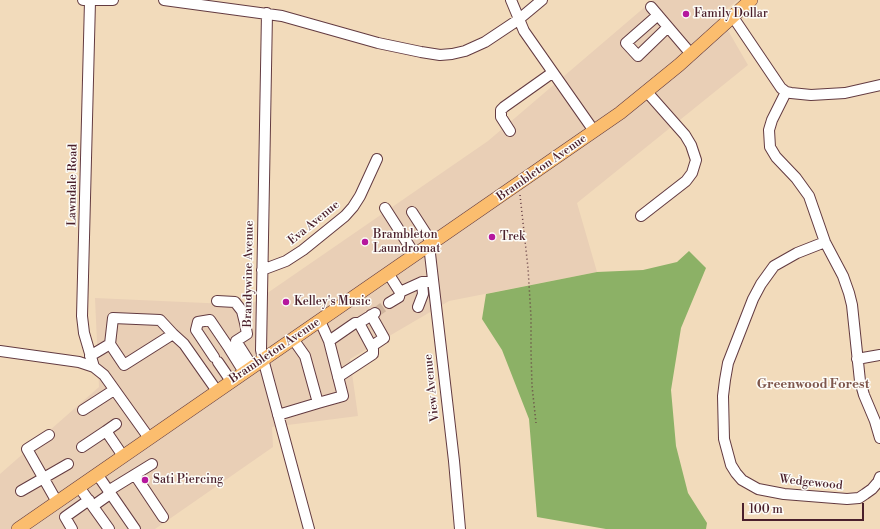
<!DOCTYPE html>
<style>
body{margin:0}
#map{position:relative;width:880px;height:529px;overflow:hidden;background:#f2dbbb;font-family:"Libre Bodoni",serif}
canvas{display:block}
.scale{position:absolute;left:742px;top:503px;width:122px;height:18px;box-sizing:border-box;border:2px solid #4a1f2b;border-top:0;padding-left:5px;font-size:12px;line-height:14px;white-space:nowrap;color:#4a1f2b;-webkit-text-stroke:3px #fdfcf7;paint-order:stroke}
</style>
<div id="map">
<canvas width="880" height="529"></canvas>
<div class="scale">100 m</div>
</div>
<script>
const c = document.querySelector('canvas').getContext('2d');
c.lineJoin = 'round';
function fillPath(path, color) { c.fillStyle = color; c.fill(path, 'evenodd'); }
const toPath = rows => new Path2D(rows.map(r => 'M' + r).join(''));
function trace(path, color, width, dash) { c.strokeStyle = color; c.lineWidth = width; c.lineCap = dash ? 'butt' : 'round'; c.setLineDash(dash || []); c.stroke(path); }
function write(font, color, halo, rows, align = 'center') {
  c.font = font + ' "Libre Bodoni",serif'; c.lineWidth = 3; c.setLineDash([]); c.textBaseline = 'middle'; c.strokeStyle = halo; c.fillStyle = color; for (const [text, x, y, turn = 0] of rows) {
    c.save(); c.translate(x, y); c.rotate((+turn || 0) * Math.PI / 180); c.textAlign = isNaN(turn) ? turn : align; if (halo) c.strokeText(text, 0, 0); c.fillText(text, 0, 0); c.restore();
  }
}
const built = toPath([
 [653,0,738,0,719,15,748,65,577,203,597,272,449,301,350,359,358,416,272,427,273,447,155,529,0,529,0,474,99,387,95,298,250,305,488,141]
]);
const forest = toPath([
 [689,251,706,268,681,328,671,390,676,446,688,493,707,523,706,529,606,529,537,517,529,419,502,350,482,319,486,294,597,272,643,270,677,262]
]);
const minorTunnel = toPath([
 [375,313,389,303]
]);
const path = toPath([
 [520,195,528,268,531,317,531,352,532,386,536,423]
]);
const minor = toPath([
 [83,0,113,0],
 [164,0,282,16,378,43,421,52,440,55,452,54,465,51,485,42,518,20,542,0],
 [511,0,524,31,594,131],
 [90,1,82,316,84,333,94,367],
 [651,7,691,54],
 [267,13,261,350,263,359,309,529],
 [658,15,626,43,638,56,668,27],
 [733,17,781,88,786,92,791,93,811,95,845,93,880,85],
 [786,92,772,120,769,130,770,147,776,157,796,178,809,196,825,242,843,276,849,293,852,305,860,381,864,395,875,421,880,438],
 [510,131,501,117,501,110,504,107,552,73],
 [385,208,415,255],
 [412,212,432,243],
 [641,216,686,181,692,173,696,160,691,145,685,135,647,92],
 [825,242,797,253,774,266,761,284,753,299,728,363,725,380,723,396,724,439,731,465,736,473,742,480,758,489,784,494,847,499,859,498,865,494,872,489,878,482,880,477],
 [429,245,454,461,460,529],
 [262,270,286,261,303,250,345,216,353,207,360,196,377,159],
 [388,273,400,292,399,297,389,303],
 [400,292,422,282,433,282],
 [217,301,235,302,242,311,245,323,247,334,236,341,252,366],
 [418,307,423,294,422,282],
 [371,315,384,338,372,346],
 [329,341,355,323,359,323],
 [110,344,113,318,160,320,173,334],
 [0,351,79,362,94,367,104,375,149,438],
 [90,356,110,344,124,365,173,334,184,344,217,391],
 [214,357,196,330,198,322,210,320,229,348,244,372],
 [857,359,880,355],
 [218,362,231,381],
 [338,377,373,354,373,349,359,323,375,313],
 [318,403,343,396,329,341,320,321],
 [83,410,114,390],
 [278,415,318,403,305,356,293,339],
 [116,424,106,431,123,456],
 [49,435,27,449,57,502],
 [82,447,106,431],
 [97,474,135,529],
 [135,475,163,517],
 [79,487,109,529],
 [21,491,68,464],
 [108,491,152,464],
 [93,506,110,494],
 [72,529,65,517,89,500]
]);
const major = toPath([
 [18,529,620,113,679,65,751,0]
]);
const markers = [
 [686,14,4,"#b5179e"],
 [492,237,4,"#b5179e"],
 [365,242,4,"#b5179e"],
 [286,302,4,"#b5179e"],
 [145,480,4,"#b5179e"]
];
const poiNames = [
 ["Family Dollar",694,14],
 ["Brambleton",373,235],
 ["Laundromat",373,249],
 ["Trek",500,237],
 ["Kelley's Music",294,302],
 ["Sati Piercing",153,480]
];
const streetNames = [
 ["Brambleton Avenue",542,168,-35],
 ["Lawndale Road",73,185,-89],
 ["Eva Avenue",314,223,-39],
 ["Brandywine Avenue",249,274,-89],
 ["Brambleton Avenue",275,351,-34],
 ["View Avenue",432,388,-96],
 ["Wedgewood",811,483,6]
];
const neighbourhoodNames = [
 ["Greenwood Forest",813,385]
];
fillPath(built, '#e9cfb6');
fillPath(forest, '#8cb166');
trace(minorTunnel, '#d0b59e', 10, [10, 5]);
trace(minor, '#633b41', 12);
trace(major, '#633b41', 14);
trace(path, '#633b41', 1.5, [1, 3]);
trace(minor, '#fff', 10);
trace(major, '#fbbd6e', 13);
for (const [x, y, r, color] of markers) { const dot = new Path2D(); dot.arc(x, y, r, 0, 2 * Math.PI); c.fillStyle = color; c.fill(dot); trace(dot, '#fdfcf7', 1.5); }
write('12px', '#4a1f2b', '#fdfcf7', poiNames, 'left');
write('12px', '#4a1f2b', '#fdfcf7', streetNames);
write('bold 13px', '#7e564c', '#fdfcf7', neighbourhoodNames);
</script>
